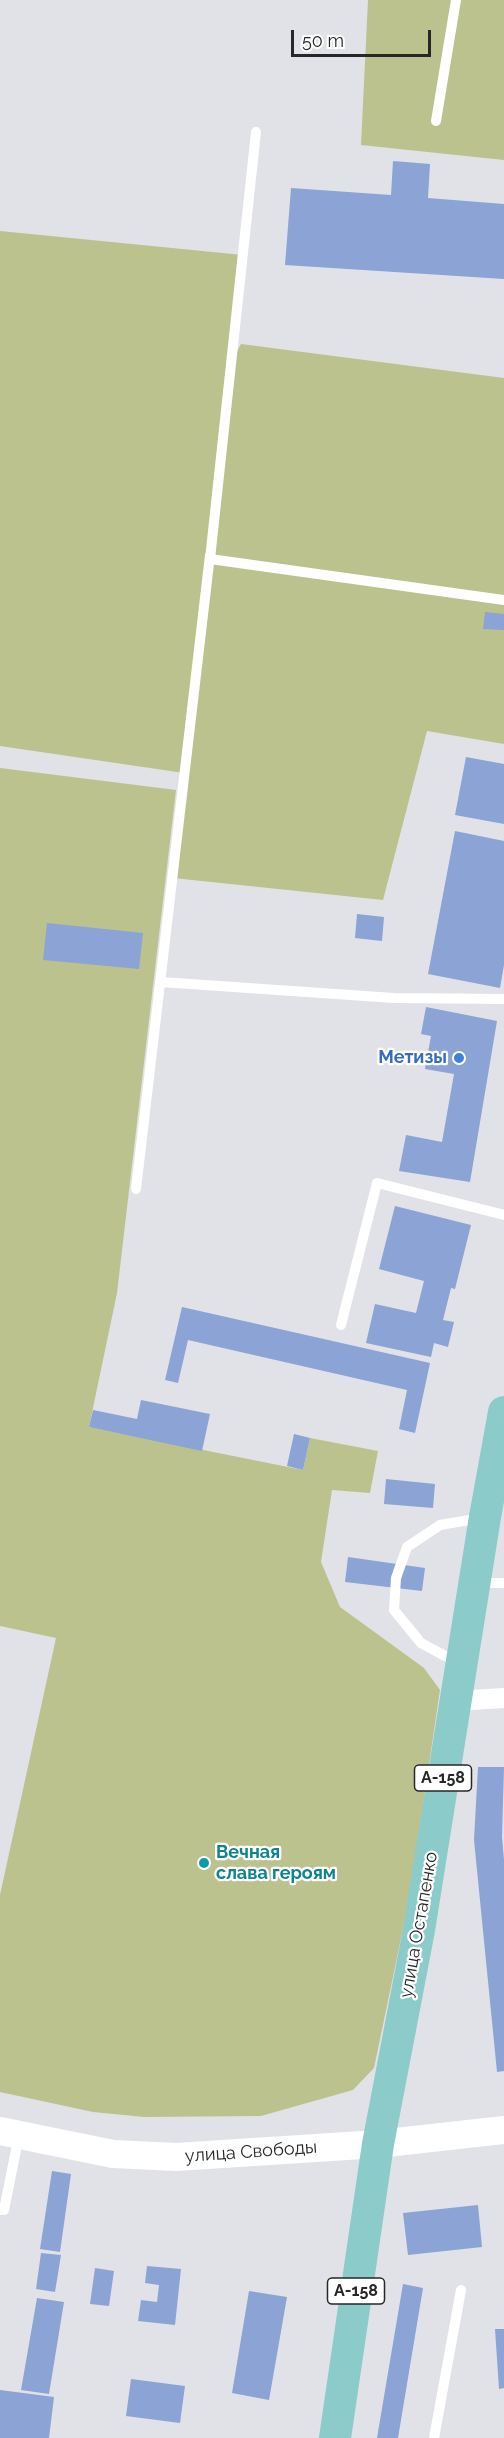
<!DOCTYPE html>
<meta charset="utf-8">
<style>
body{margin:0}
#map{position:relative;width:504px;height:2438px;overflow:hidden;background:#e0e2e7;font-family:Raleway,sans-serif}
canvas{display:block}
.scale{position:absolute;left:291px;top:30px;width:140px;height:27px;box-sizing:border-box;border:3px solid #262728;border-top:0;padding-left:8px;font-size:18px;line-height:21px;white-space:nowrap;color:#262728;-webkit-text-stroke:4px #fff;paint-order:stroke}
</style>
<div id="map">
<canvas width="504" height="2438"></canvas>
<div class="scale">50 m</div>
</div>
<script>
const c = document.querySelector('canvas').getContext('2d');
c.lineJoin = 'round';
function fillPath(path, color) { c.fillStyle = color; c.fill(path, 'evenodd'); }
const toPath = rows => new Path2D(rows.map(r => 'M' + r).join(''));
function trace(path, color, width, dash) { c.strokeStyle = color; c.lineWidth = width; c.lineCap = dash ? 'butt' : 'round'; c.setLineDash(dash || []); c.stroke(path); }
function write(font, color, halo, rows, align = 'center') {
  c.font = font + ' Raleway,sans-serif'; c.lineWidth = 4.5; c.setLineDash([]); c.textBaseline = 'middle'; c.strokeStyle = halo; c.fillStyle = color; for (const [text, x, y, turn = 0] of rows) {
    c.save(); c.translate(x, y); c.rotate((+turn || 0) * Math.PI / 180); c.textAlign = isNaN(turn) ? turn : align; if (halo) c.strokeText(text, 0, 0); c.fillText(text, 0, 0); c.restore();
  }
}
const green = toPath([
 [368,0,504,0,504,160,361,145],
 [0,231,243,255,232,360,241,344,504,378,504,744,427,731,383,900,173,878,184,773,0,746],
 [0,768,176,790,117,1293,89,1427,303,1470,310,1438,378,1451,370,1493,332,1490,321,1562,340,1607,424,1668,440,1690,409,1900,374,2068,353,2090,261,2116,144,2117,93,2112,0,2092,0,1895,56,1638,0,1626]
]);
const building = toPath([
 [393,161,430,164,428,198,504,204,504,279,285,265,291,188,391,195],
 [485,612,504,614,504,630,483,629],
 [466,757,504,764,504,824,455,815],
 [455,831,504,841,504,965,500,988,428,974],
 [357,914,384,917,382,941,355,938],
 [47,923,143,933,139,969,43,960],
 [426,1007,497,1021,470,1182,399,1171,406,1135,442,1142,454,1074,425,1069,431,1036,421,1034],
 [395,1206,471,1225,455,1289,451,1288,443,1320,454,1322,448,1347,434,1343,431,1357,366,1343,375,1304,416,1313,424,1281,379,1269],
 [182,1307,430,1363,415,1433,399,1429,407,1390,188,1340,178,1383,165,1380],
 [141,1400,210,1414,202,1451,89,1427,93,1410,137,1419],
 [294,1434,310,1438,303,1470,287,1466],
 [386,1479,435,1484,433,1508,384,1504],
 [348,1557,425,1568,422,1591,345,1582],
 [478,1767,504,1767,502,1837,504,1860,504,2071,497,2072,474,1840],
 [52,2171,71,2174,60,2252,40,2249],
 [478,2205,482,2247,408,2255,403,2213],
 [41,2253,61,2255,55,2292,36,2289],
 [147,2266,181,2269,175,2325,138,2321,141,2300,157,2302,159,2285,145,2283],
 [95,2268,114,2271,109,2306,90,2304],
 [403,2284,423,2288,398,2438,377,2438],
 [249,2291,287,2297,269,2400,232,2393],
 [37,2298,64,2302,49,2394,21,2390],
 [495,2329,504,2329,504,2388,499,2389],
 [131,2379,185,2386,180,2423,126,2416],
 [0,2390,54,2397,49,2438,0,2438]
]);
const lane = toPath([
 [436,121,456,0],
 [256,132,210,559,504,600],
 [161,982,394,998,504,999],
 [136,1189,210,555],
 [341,1325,377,1183,504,1215],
 [477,1583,504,1583],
 [460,1664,421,1643,394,1610,396,1578,407,1547,440,1525,481,1518],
 [0,2210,4,2210,19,2135],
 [434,2438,461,2290]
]);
const street = toPath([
 [455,1701,504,1698]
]);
const secondary = toPath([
 [0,2131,113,2154,176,2157,378,2144,504,2130]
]);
const primary = toPath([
 [335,2438,378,2144,419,1930,485,1517,504,1412]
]);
const markers = [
 [459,1058,6,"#3f7fe0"],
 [204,1863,6,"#0f9aa8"]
];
const shields = [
 [443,1778,57],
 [356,2291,57]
];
const shieldNames = [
 ["А-158",443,1778],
 ["А-158",356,2291]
];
const shopNames = [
 ["Метизы",447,1058]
];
const cultureNames = [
 ["Вечная",216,1853],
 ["слава героям",216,1874]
];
const streetNames = [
 ["улица Остапенко",419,1925,-80],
 ["улица Свободы",251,2152,-4]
];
fillPath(green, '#bcc28d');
fillPath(building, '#8ba3d5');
trace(lane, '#fff', 10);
trace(street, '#fff', 20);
trace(secondary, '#fff', 28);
trace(primary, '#8bcbca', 32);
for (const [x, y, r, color] of markers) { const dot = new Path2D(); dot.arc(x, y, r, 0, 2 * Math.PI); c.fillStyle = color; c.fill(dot); trace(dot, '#fff', 2); }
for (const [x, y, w] of shields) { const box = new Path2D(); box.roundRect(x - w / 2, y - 13, w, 26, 4.5); c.fillStyle = '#fff'; c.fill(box); trace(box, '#262728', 1.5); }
write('bold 16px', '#262728', null, shieldNames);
write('bold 18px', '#366cbe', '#fff', shopNames, 'right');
write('bold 18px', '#0d838f', '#fff', cultureNames, 'left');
write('18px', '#262728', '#fff', streetNames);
</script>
